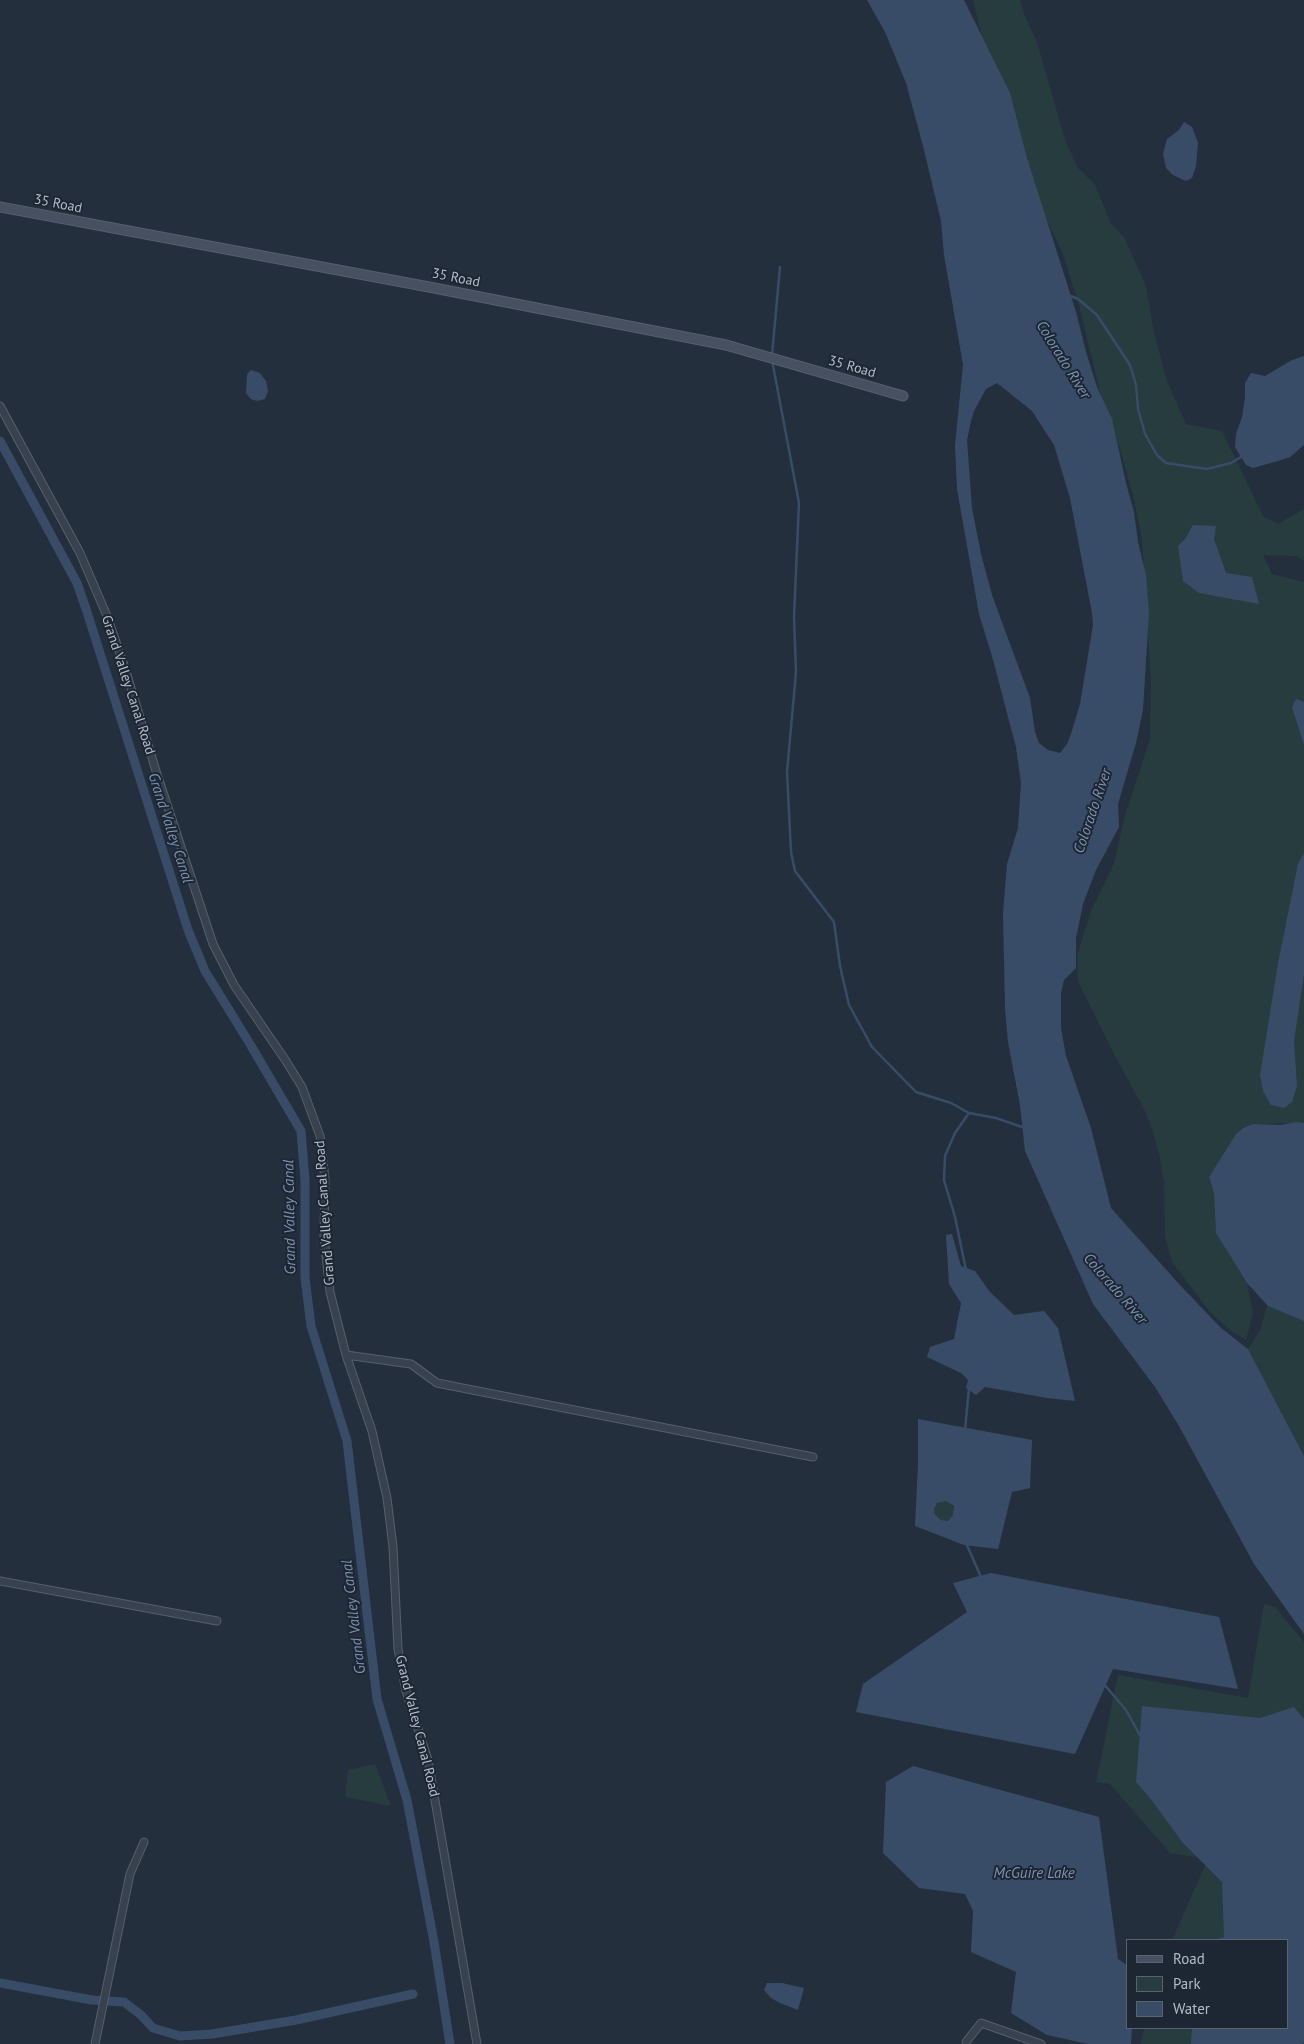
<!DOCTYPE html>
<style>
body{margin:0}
#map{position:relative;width:1304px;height:2044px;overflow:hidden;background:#242f3e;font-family:"PT Sans",sans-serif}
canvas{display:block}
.legend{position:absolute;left:1126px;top:1939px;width:162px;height:90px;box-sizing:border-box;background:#1d2633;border:1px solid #59626f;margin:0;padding:6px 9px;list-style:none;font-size:15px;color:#b4bcc9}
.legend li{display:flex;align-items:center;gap:10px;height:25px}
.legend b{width:25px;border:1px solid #59626f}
</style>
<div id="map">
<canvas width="1304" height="2044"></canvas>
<ul class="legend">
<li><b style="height:6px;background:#465061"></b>Road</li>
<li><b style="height:14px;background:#263c3f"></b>Park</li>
<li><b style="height:14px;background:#394c67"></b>Water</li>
</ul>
</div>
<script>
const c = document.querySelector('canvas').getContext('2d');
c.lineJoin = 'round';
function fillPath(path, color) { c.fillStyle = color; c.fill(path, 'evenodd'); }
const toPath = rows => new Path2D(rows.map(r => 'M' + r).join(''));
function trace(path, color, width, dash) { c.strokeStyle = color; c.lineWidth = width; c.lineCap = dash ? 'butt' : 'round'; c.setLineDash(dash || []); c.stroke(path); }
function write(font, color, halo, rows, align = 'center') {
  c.font = font + ' "PT Sans",sans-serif'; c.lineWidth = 4; c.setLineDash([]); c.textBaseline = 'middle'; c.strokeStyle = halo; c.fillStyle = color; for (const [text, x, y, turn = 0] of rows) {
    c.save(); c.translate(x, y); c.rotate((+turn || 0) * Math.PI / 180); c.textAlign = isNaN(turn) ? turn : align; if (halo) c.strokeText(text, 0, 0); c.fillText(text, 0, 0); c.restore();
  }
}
const green = toPath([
 [973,0,1020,0,1024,14,1037,42,1065,140,1078,168,1095,185,1111,224,1124,237,1146,286,1154,333,1167,381,1186,424,1222,431,1263,516,1278,524,1304,509,1304,561,1296,556,1263,555,1272,574,1304,582,1304,1123,1253,1124,1243,1128,1236,1134,1209,1177,1214,1193,1216,1233,1247,1283,1253,1313,1246,1340,1231,1331,1210,1312,1172,1262,1165,1236,1164,1183,1159,1154,1151,1126,1144,1109,1113,1052,1078,981,1077,956,1091,911,1114,864,1125,815,1150,739,1151,684,1142,539,1133,495,1119,446,1102,401,1079,305,1062,252,1032,189,991,73],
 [1268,1303,1304,1318,1304,1456,1248,1349,1260,1330],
 '934 1511a10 10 0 1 1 20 0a10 10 0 1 1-20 0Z',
 [1264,1604,1275,1607,1304,1642,1304,2044,1141,2044,1144,2028,1288,2028,1288,1940,1172,1940,1208,1859,1170,1853,1110,1784,1096,1782,1118,1675,1248,1698],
 [375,1764,391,1806,345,1797,348,1770]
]);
const water = toPath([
 [867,0,964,0,1010,93,1027,158,1076,312,1086,352,1097,387,1112,419,1126,483,1134,512,1138,542,1146,575,1149,612,1143,710,1136,743,1118,804,1119,827,1096,870,1083,904,1076,938,1076,968,1064,980,1061,993,1061,1028,1066,1056,1091,1128,1111,1208,1178,1283,1221,1328,1248,1349,1304,1456,1304,1634,1254,1564,1179,1426,1155,1387,1093,1304,1025,1151,1020,1105,1008,1042,1005,1009,1003,913,1007,864,1018,828,1021,783,1016,747,992,656,979,614,957,489,955,445,963,365,944,255,941,221,923,146,906,83,885,32],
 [997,383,1032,411,1054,445,1070,498,1092,613,1093,625,1080,704,1071,734,1067,744,1060,753,1048,750,1039,743,1035,732,1030,698,992,595,981,554,972,508,967,440,971,421,974,411,986,389],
 [1184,122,1192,127,1198,143,1196,166,1192,178,1186,181,1173,175,1166,168,1163,154,1167,139,1179,130],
 [1304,356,1304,445,1290,457,1278,461,1253,468,1246,465,1235,447,1236,434,1242,417,1245,398,1245,383,1251,373,1265,376,1292,360],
 [251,370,260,373,266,381,268,391,265,399,257,401,251,399,246,393,247,374],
 [1193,525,1216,526,1214,539,1226,573,1252,577,1259,604,1199,593,1183,581,1178,546,1185,539],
 [1296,699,1304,702,1304,745,1292,707],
 [1304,853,1304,974,1294,1041,1297,1086,1292,1102,1284,1108,1271,1105,1263,1091,1260,1075,1278,963,1298,864],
 [1296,1122,1304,1123,1304,1321,1268,1306,1247,1283,1216,1233,1214,1193,1209,1177,1236,1134,1243,1128,1253,1124,1281,1125],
 [952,1234,961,1266,975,1271,990,1292,1014,1315,1044,1311,1058,1328,1075,1401,1047,1398,985,1387,976,1395,966,1388,968,1380,961,1373,927,1357,930,1347,954,1339,961,1303,949,1284,946,1235],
 [918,1419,1032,1440,1030,1488,1012,1492,998,1549,964,1545,915,1526,918,1464],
 [946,1501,954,1506,953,1515,948,1521,941,1520,935,1515,934,1509,937,1503],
 [991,1573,1219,1617,1238,1689,1113,1669,1075,1754,856,1712,863,1684,967,1612,953,1583],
 [1142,1706,1260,1718,1294,1707,1304,1719,1304,2041,1302,2044,1191,2044,1192,2028,1288,2028,1288,1940,1215,1940,1224,1937,1222,1882,1183,1843,1150,1798,1136,1782],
 [913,1766,1099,1817,1118,1959,1128,1966,1128,2028,1132,2028,1131,2044,1088,2044,1047,2035,1011,2013,1016,1972,971,1952,973,1911,965,1894,919,1888,883,1853,886,1782],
 [767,1983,782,1983,804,1988,798,2010,780,2003,771,1998,764,1990]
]);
const stream = toPath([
 [1071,296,1078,299,1097,315,1130,365,1136,385,1138,409,1145,434,1157,455,1166,463,1207,469,1231,463,1241,457],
 [772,355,780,267],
 [772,360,799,503,794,617,796,672,787,772,791,852,795,871,834,922,840,966,849,1005,872,1047,916,1092,951,1103,969,1113,996,1118,1022,1127],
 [966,1270,955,1217,944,1180,945,1156,955,1133,969,1113],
 [965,1430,969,1388],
 [966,1543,981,1577],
 [1103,1683,1126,1710,1141,1737]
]);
const canal = toPath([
 [0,441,77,583,86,609,188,930,205,971,250,1044,301,1131,305,1180,305,1278,311,1326,347,1441,377,1699,407,1800,434,1942,450,2044],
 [0,1983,92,2000,124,2002,141,2015,153,2028,180,2036,212,2034,296,2020,413,1994]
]);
const street = toPath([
 [0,406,80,553,107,616,125,668,156,771,213,944,234,985,286,1061,302,1087,320,1136,325,1179,324,1237,330,1292,346,1355,372,1431,387,1498,393,1547,398,1649,406,1691,428,1760,477,2044],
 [346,1355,411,1364,437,1383,813,1457],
 [0,1581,217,1621],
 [966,2042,981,2023,1041,2044],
 [95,2044,130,1874,144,1842]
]);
const secondary = toPath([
 [0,207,429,287,726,345,903,396]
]);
const streetNames = [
 ["35 Road",58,204,11],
 ["35 Road",456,278,11],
 ["35 Road",852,367,16],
 ["Grand Valley Canal Road",128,685,72],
 ["Grand Valley Canal Road",325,1213,-94],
 ["Grand Valley Canal Road",417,1726,76]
];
const waterNames = [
 ["Colorado River",1063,360,58],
 ["Colorado River",1093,811,-71],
 ["Grand Valley Canal",170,828,72],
 ["Grand Valley Canal",290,1217,-91],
 ["Colorado River",1115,1289,49],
 ["Grand Valley Canal",354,1617,-97],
 ["McGuire Lake",1034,1874]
];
fillPath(green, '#263c3f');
fillPath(water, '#394c67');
trace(stream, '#394c67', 2.5);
trace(canal, '#394c67', 9);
trace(street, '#565f6c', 9);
trace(secondary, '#565f6c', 11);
trace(street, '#38414e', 7);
trace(secondary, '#465061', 9);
write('14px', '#b4bcc9', '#1d2633', streetNames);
write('italic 15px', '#7c92b1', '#1d2633', waterNames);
</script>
